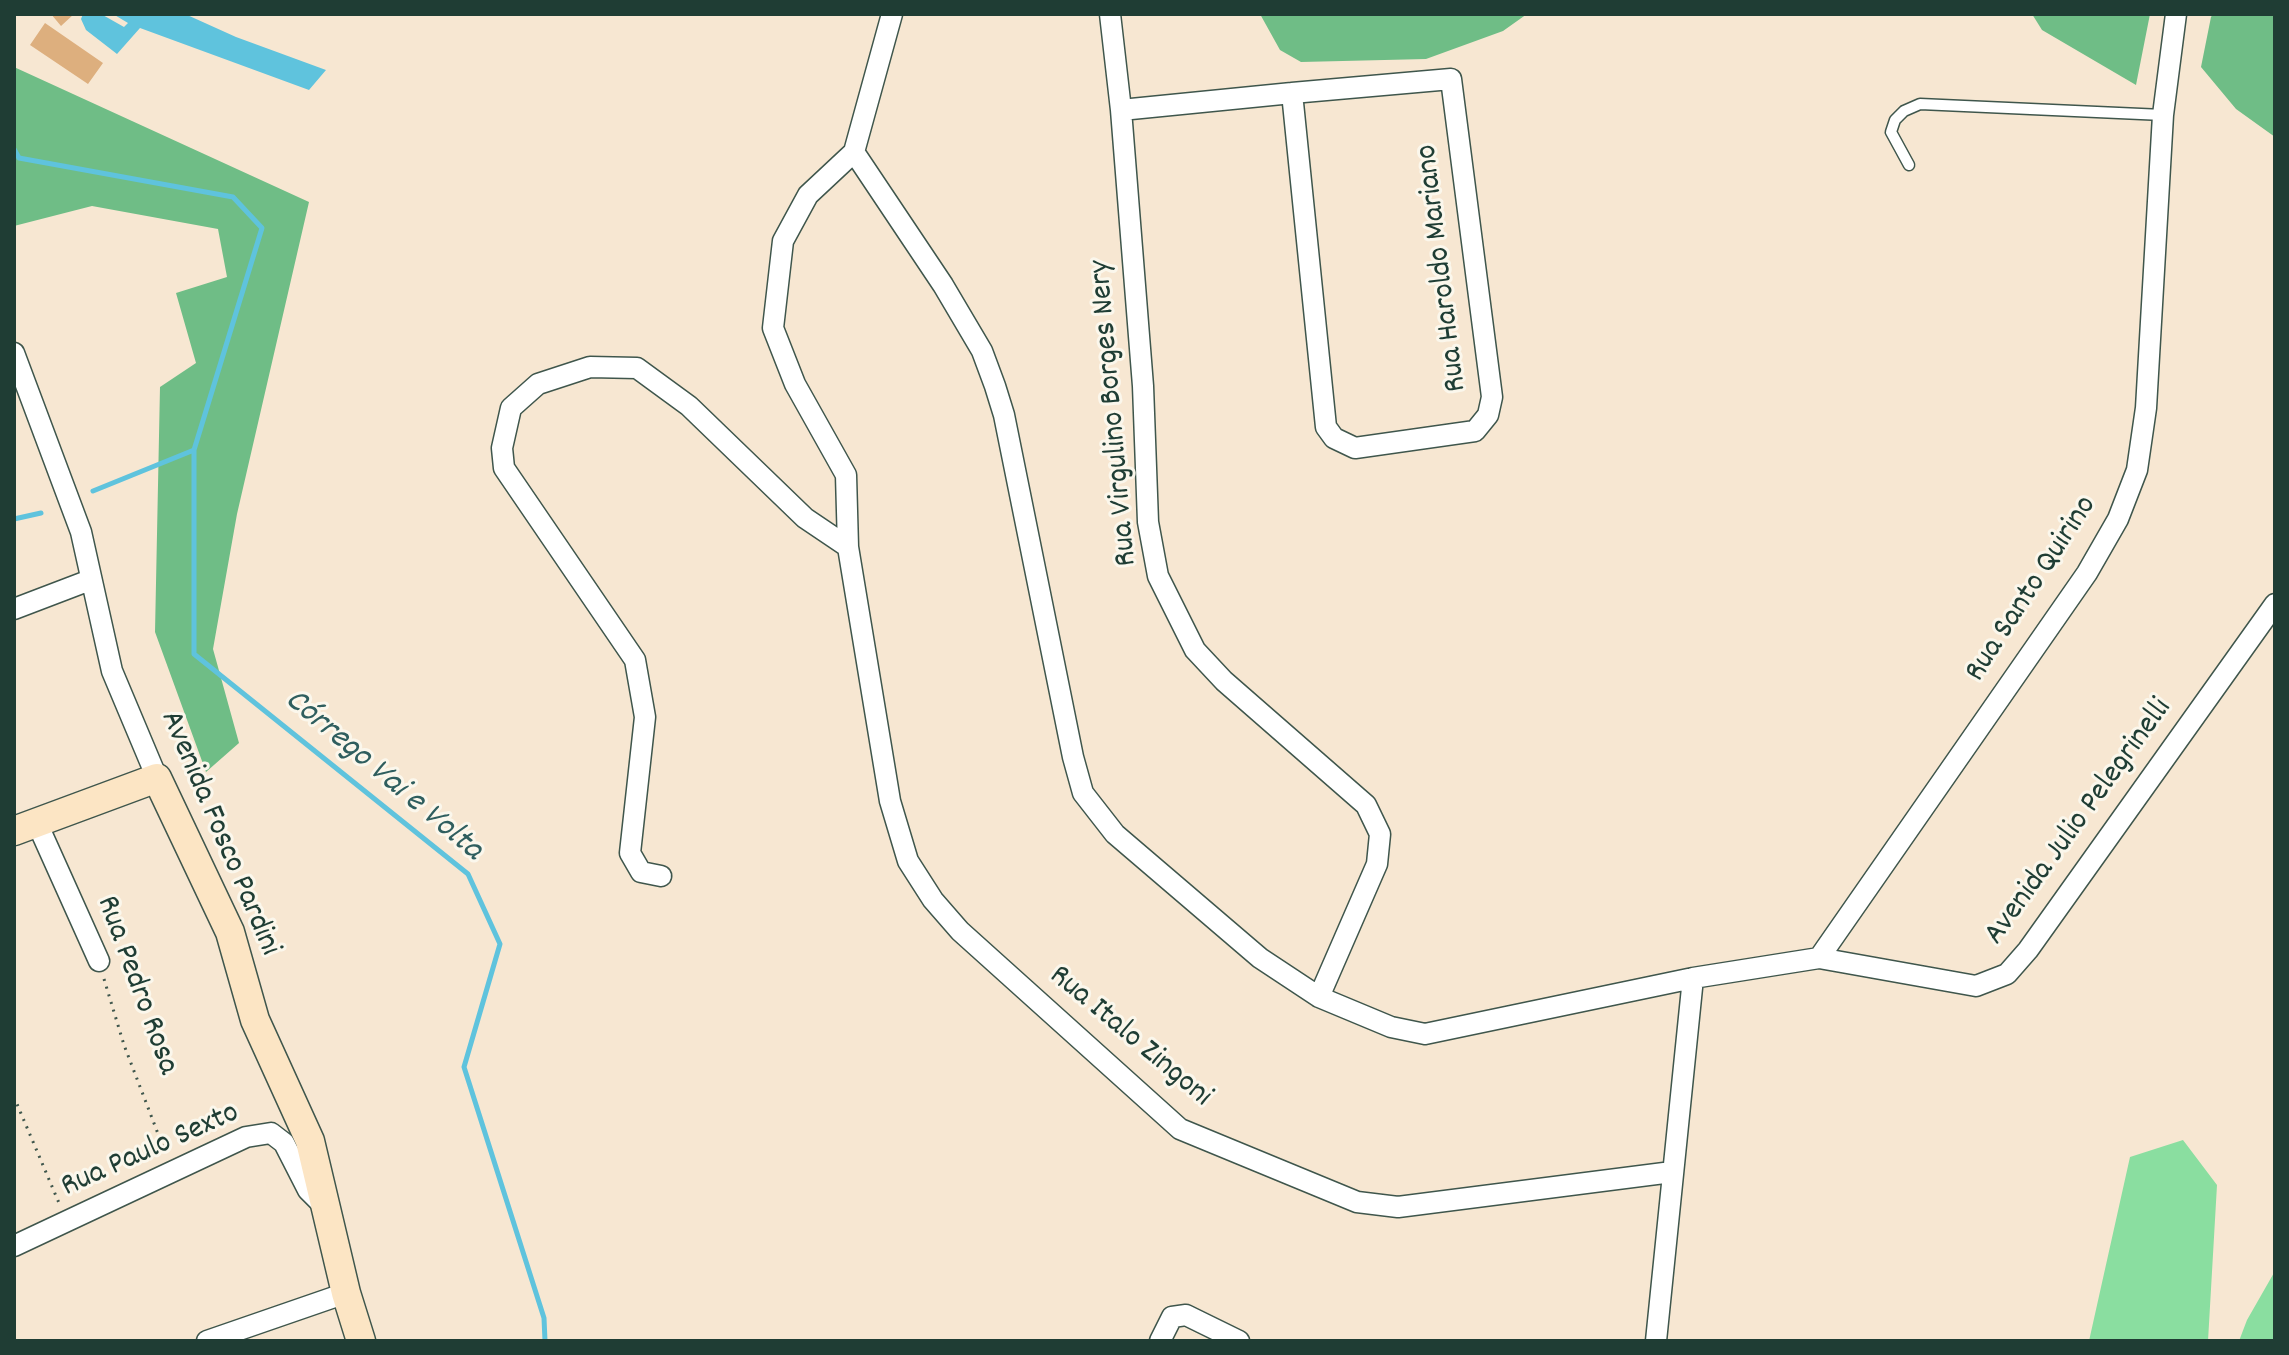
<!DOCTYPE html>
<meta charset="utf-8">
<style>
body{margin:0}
#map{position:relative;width:2289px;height:1355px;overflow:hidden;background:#f7e7d2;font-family:Dekko,sans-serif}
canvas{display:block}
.frame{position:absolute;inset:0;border:16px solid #1f3d34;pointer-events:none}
</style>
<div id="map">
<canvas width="2289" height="1355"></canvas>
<div class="frame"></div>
</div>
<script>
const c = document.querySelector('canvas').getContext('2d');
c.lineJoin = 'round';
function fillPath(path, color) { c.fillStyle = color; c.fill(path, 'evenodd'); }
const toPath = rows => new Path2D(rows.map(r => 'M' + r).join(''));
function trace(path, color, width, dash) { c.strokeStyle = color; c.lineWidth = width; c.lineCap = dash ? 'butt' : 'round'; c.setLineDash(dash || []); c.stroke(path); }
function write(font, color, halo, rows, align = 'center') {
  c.font = font + ' Dekko,sans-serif'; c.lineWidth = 6; c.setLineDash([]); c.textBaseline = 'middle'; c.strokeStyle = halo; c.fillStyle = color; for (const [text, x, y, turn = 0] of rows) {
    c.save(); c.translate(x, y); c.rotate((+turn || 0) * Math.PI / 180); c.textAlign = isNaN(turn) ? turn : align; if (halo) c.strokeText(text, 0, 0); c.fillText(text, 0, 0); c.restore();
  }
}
const green = toPath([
 [2183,1140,2217,1185,2208,1341,2089,1341,2130,1157],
 [2275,1271,2275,1341,2239,1341,2247,1320]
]);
const forest = toPath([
 [1260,14,1527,14,1503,31,1426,59,1301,62,1280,50],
 [2032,14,2150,14,2136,85,2042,30],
 [2213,14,2275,14,2275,137,2236,109,2201,67,2211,17],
 [14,67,309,202,237,514,213,649,239,743,206,772,155,632,160,387,196,363,176,293,227,277,218,229,92,206,14,226]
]);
const water = toPath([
 [83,14,101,14,124,27,128,23,113,14,185,14,236,37,326,70,309,90,140,28,117,54,86,30,81,19]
]);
const stream = toPath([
 [14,149,19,158,233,197,262,228,194,450,194,654,468,874,500,944,464,1067,544,1318,545,1341],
 [93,491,194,450],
 [14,519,41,513]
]);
const building = toPath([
 [51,14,74,14,61,26],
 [45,23,103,63,88,84,30,45]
]);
const path = toPath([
 [104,979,124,1045,165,1152],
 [14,1097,59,1203]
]);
const lane = toPath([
 [1909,165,1891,132,1895,120,1904,111,1920,104,2163,115]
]);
const street = toPath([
 [892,14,854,152,808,195,783,241,773,328,795,384,846,475,848,547,890,801,908,861,933,900,960,931,1180,1129,1357,1202,1398,1207,1672,1172],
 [1110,14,1121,110,1143,386,1148,522,1158,576,1195,650,1224,681,1366,805,1380,834,1377,864,1319,997],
 [1121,110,1292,93,1451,79,1492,397,1488,415,1475,431,1355,448,1334,438,1326,427,1292,93],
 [854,152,943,285,982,351,995,386,1004,415,1073,757,1083,793,1115,834,1260,958,1319,997,1391,1027,1425,1034,1693,978,1819,958,1976,986,2007,974,2028,950,2275,604],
 [14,353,81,532,112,671,157,778],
 [14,609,90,580],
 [37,823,99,961],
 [661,876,641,872,630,853,645,717,635,660,504,468,502,448,511,408,538,384,590,367,637,368,689,406,805,518,848,547],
 [1819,958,2087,573,2118,519,2137,470,2146,408,2163,115,2176,14],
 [14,1246,246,1137,271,1133,284,1143,308,1190,325,1207],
 [207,1341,346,1293],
 [1160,1341,1172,1317,1186,1315,1239,1341],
 [1656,1341,1693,978]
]);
const secondary = toPath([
 [14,831,157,778,230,932,255,1020,310,1141,346,1293,361,1341]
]);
const streetNames = [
 ["Rua Haroldo Mariano",1444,268,-97],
 ["Rua Virgulino Borges Nery",1116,413,-95],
 ["Rua Santo Quirino",2033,590,-57],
 ["Avenida Julio Pelegrinelli",2080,823,-54],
 ["Avenida Fosco Pardini",218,834,67],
 ["Rua Pedro Rosa",135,986,70],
 ["Rua Italo Zingoni",1129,1038,40],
 ["Rua Paulo Sexto",151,1152,-24]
];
const waterNames = [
 ["Córrego Vai e Volta",382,777,40]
];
fillPath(green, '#8adea0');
fillPath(forest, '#6fbd86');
fillPath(water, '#5fc3dd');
trace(stream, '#5fc3dd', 5);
fillPath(building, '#ddaf7e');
trace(lane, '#3f564c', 13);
trace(street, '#3f564c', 23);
trace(secondary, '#3f564c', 31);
trace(path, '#3f564c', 3, [2, 6]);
trace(lane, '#fff', 10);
trace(street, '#fff', 20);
trace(secondary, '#fce5c4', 28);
write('32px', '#1f3d34', '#fbf7ec', streetNames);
write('italic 34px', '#2f5e5e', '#fbf7ec', waterNames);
</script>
